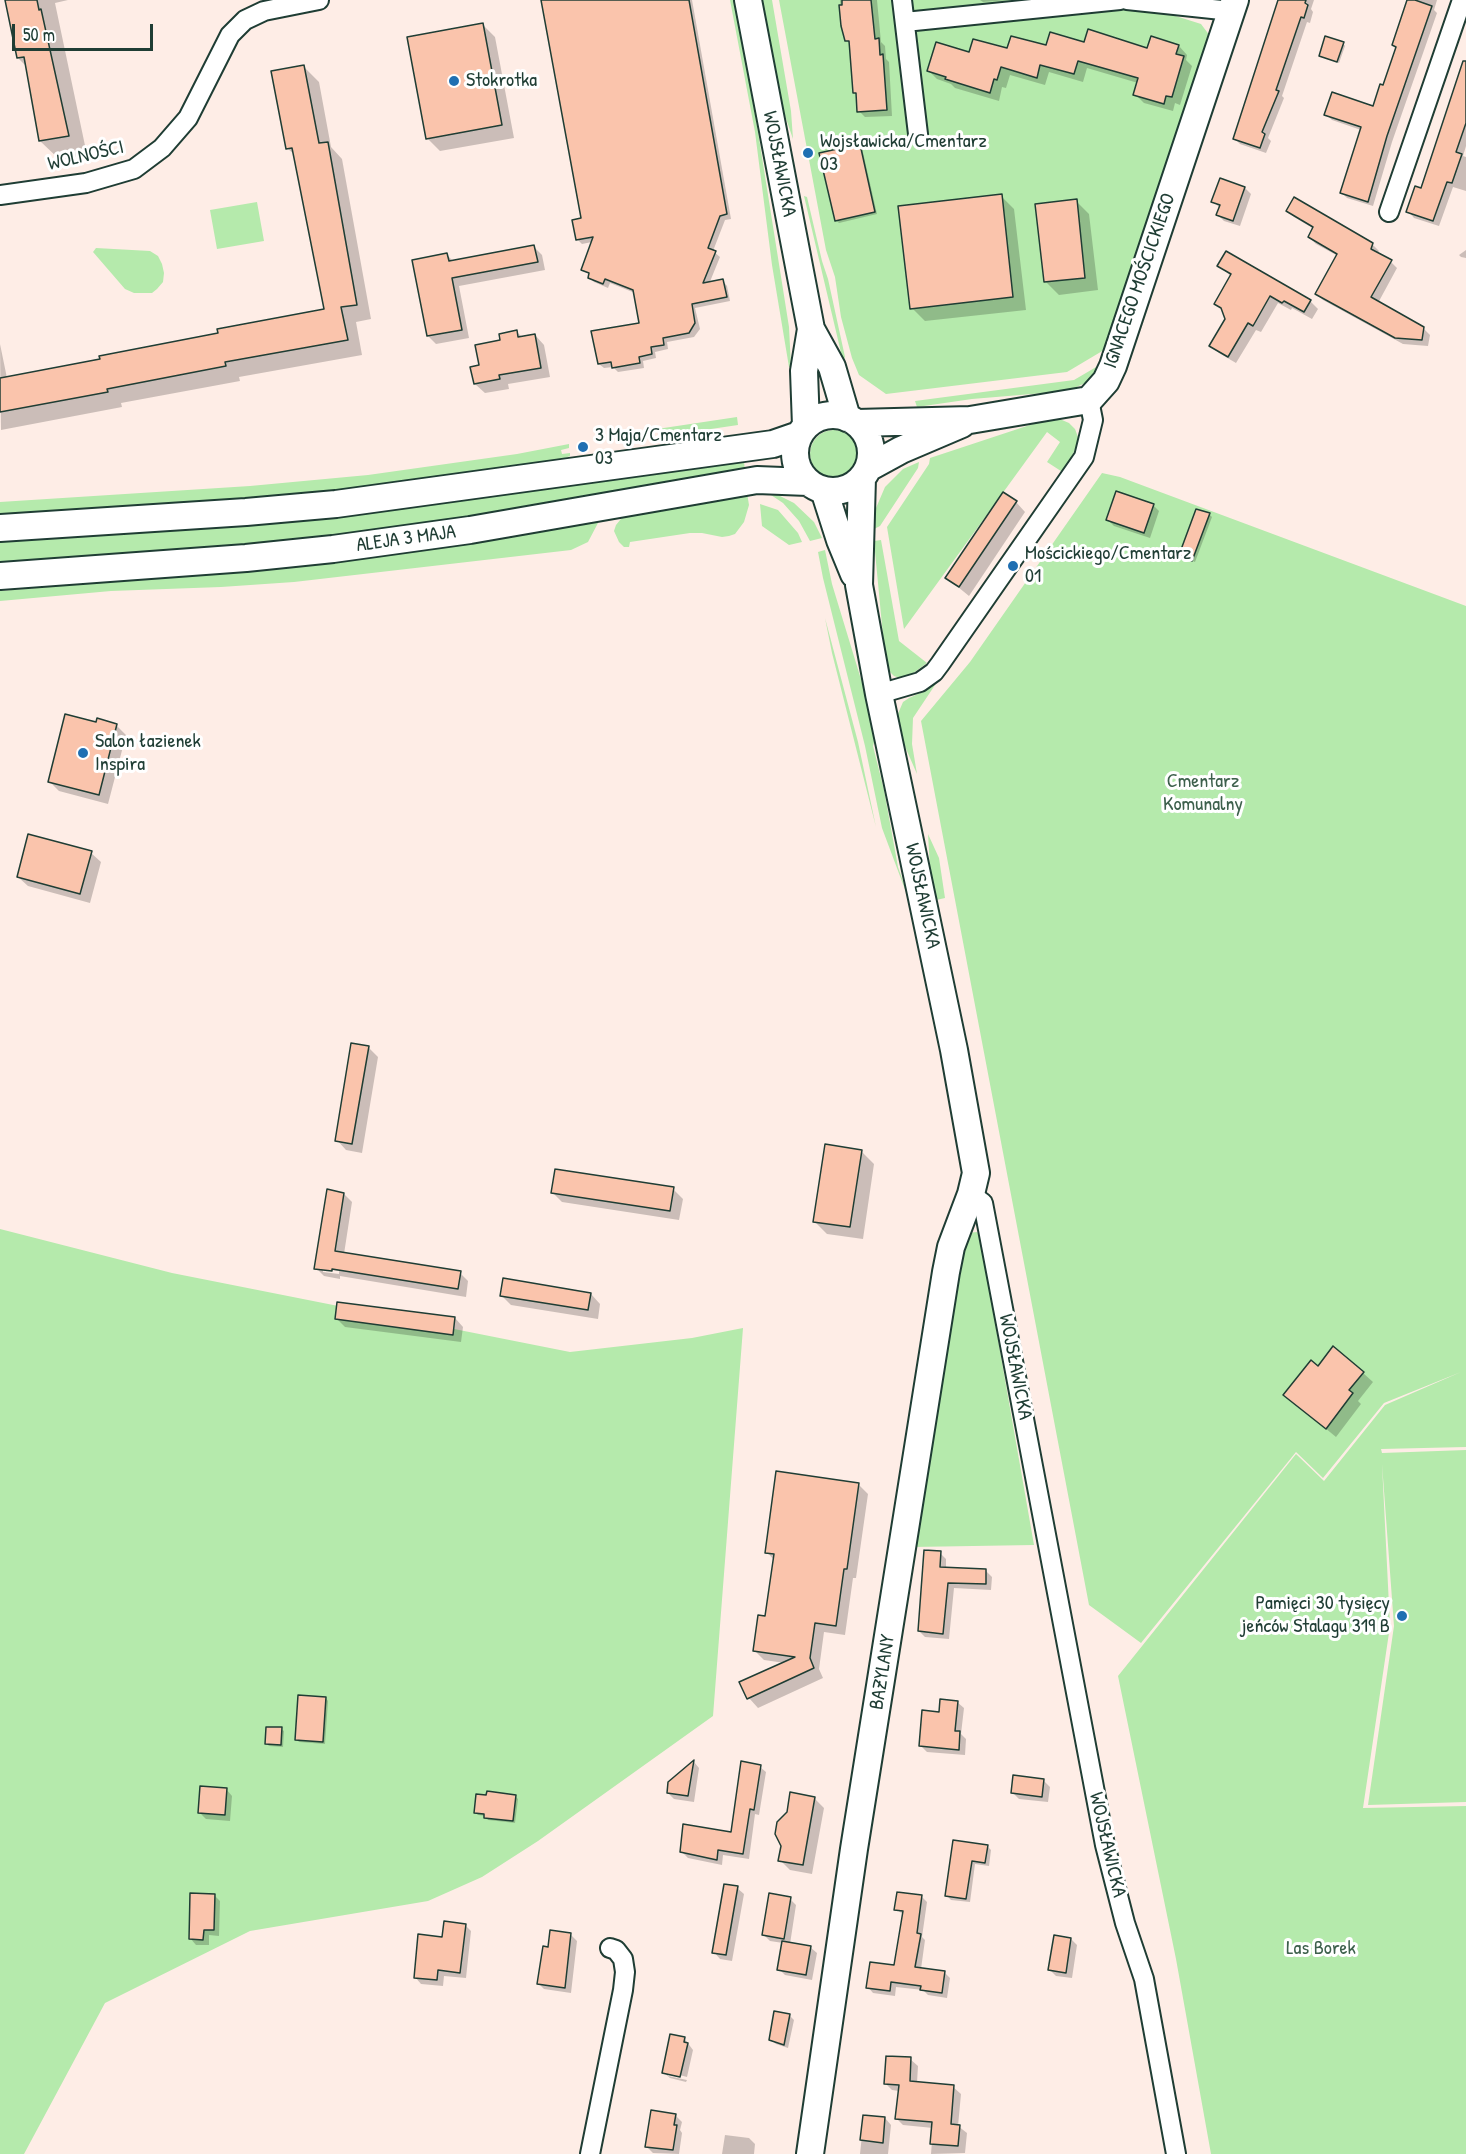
<!DOCTYPE html>
<meta charset="utf-8">
<style>
body{margin:0}
#map{position:relative;width:1466px;height:2154px;overflow:hidden;background:#feede6;font-family:"Patrick Hand",sans-serif}
canvas{display:block}
.scale{position:absolute;left:12px;top:24px;width:141px;height:27px;box-sizing:border-box;border:3px solid #1f3d34;border-top:0;padding-left:8px;font-size:18px;line-height:21px;white-space:nowrap;color:#1f3d34;-webkit-text-stroke:4px #fff;paint-order:stroke}
</style>
<div id="map">
<canvas width="1466" height="2154"></canvas>
<div class="scale">50 m</div>
</div>
<script>
const c = document.querySelector('canvas').getContext('2d');
c.lineJoin = 'round';
function fillPath(path, color) { c.fillStyle = color; c.fill(path, 'evenodd'); }
const toPath = rows => new Path2D(rows.map(r => 'M' + r).join(''));
function trace(path, color, width, dash) { c.strokeStyle = color; c.lineWidth = width; c.lineCap = dash ? 'butt' : 'round'; c.setLineDash(dash || []); c.stroke(path); }
function write(font, color, halo, rows, align = 'center') {
  c.font = font + ' "Patrick Hand",sans-serif'; c.lineWidth = 6; c.setLineDash([]); c.textBaseline = 'middle'; c.strokeStyle = halo; c.fillStyle = color; for (const [text, x, y, turn = 0] of rows) {
    c.save(); c.translate(x, y); c.rotate((+turn || 0) * Math.PI / 180); c.textAlign = isNaN(turn) ? turn : align; if (halo) c.strokeText(text, 0, 0); c.fillText(text, 0, 0); c.restore();
  }
}
const green = toPath([
 [730,0,735,0,758,132,789,327,791,367,789,367,772,265,755,132],
 [761,0,772,0,791,111,793,139,780,101],
 [779,0,1125,0,1201,24,1210,36,1109,347,1067,372,886,394,859,375,852,358,841,317,835,277,826,250],
 [804,196,807,197,822,261,828,279,845,357,843,361],
 [257,202,264,241,217,249,210,210],
 [96,248,150,251,158,256,162,264,164,273,163,282,157,289,152,293,134,293,125,289,93,252],
 [1103,363,1098,372,1085,383,1068,391,972,399,917,407,915,401,1074,380],
 [737,417,738,425,677,434,657,429],
 [1051,418,1062,420,1069,423,1075,429,1078,437,1077,445,1064,473,1047,462,1060,442,1047,432,904,629,887,527,929,464,930,458],
 '810 454a24 24 0 1 1 48 0a24 24 0 1 1-48 0Z',
 [569,444,569,448,561,450,562,454,570,453,570,456,558,461,327,495,0,518,0,502,250,486,368,475,517,454],
 [744,461,745,471,476,518,299,542,0,569,0,538,578,483],
 [919,462,918,468,880,526,874,529,876,508,885,487,903,469],
 [1102,473,1120,477,1466,606,1466,1447,1381,1449,1382,1453,1466,1450,1466,1802,1368,1805,1394,1626,1382,1464,1390,1626,1363,1808,1466,1806,1466,2154,1211,2154,1176,1959,1118,1676,1296,1454,1324,1481,1385,1405,1461,1372,1384,1403,1323,1478,1296,1452,1141,1643,1089,1605,921,721,970,662],
 [747,493,749,505,744,522,735,534,729,536,722,537,702,533,690,533,630,542,629,547,624,547,619,542,614,531,616,525,625,514],
 [768,493,780,496,794,503,814,522,822,538,810,541,799,521,783,503],
 [760,504,778,510,798,533,802,542,789,545,762,526],
 [594,521,598,523,588,542,571,550,294,582,221,587,111,591,0,601,0,591,234,571],
 [881,540,899,641,927,663,912,674,900,678,894,676,889,671,883,636,874,541],
 [825,550,832,584,877,732,873,746,884,790,898,867,922,935,882,828,865,746,823,578,818,552],
 [825,618,858,742,876,827,832,653],
 [941,676,913,718,912,744,917,774,900,735,897,716,903,702,909,698,927,690],
 [928,834,939,858,945,898,932,901],
 [0,1229,172,1273,570,1352,692,1338,743,1328,713,1716,538,1841,482,1877,428,1901,250,1931,105,2003,24,2154,0,2154],
 [977,1232,980,1237,1034,1545,912,1547,964,1238,968,1233]
]);
const shadow = toPath([
 [7,0,68,0,55,3,87,155,60,160,40,141,27,67,18,58],
 [543,0,692,0,731,219,725,220,713,251,720,257,709,284,723,281,727,286,730,301,695,308,700,329,694,337,667,342,668,349,655,352,656,358,643,361,644,368,618,372,613,367,604,368,599,364,641,324,635,293,610,283,608,288,594,282,589,277,590,275,583,269,592,242,582,244,577,239,583,220],
 [840,0,877,0,881,42,885,46,886,59,889,62,892,116,865,117,859,111,858,96,854,92,850,44,847,40,842,26],
 [980,0,1009,0,983,2],
 [1281,0,1314,0,1311,9,1313,12,1310,23,1307,22,1282,96,1284,98,1268,138,1271,141,1266,153,1240,144,1234,138],
 [1409,0,1437,0,1434,10,1437,13,1392,142,1373,206,1347,198,1342,193,1361,130,1332,120,1326,114,1374,108,1384,87,1397,49,1394,45],
 [482,24,495,37,514,138,440,151,427,138],
 [1085,43,1148,50,1179,46,1187,55,1186,60,1192,66,1180,105,1175,103,1173,111,1144,103,1135,94,1138,83,1087,68,1083,82,1049,72,1045,85,1010,75,1006,88,1002,87,999,101,955,88,951,84,937,79,928,70,970,54],
 [1343,43,1345,46,1339,63,1320,55],
 [1466,64,1466,146,1463,156,1466,157,1466,191,1453,187,1439,226,1414,218,1408,211,1422,190],
 [304,67,319,82,331,147,342,159,371,319,356,322,362,355,239,377,240,381,121,403,122,407,1,430,0,344,7,378,326,311,296,156,287,148],
 [859,145,862,148,877,214,839,223,836,220],
 [1245,188,1251,194,1240,226,1224,221,1218,215,1220,208,1213,201],
 [1001,196,1014,209,1026,310,925,321,912,308],
 [1076,201,1089,214,1098,290,1059,295,1046,282],
 [1287,211,1372,244,1379,251,1377,254,1391,262,1397,268,1378,303,1423,328,1430,335,1428,346,1403,344,1323,300,1317,294,1338,256,1316,244,1309,237,1314,229,1294,217],
 [534,247,542,255,545,270,459,286,469,338,436,344,428,336,447,255,454,262],
 [1466,250,1466,258,1461,257,1459,255],
 [1219,266,1310,301,1318,309,1312,319,1292,308,1291,310,1278,303,1261,332,1256,330,1236,363,1219,353,1211,346,1227,319,1224,311,1216,304,1232,277],
 [516,331,522,337,535,335,544,345,550,377,508,384,509,389,485,393,475,384,481,366,502,341],
 [1016,502,1025,512,969,596,947,578],
 [1153,505,1159,511,1150,538,1114,526,1108,520],
 [1209,514,1212,517,1195,562,1184,557,1181,555],
 [97,724,116,725,126,735,108,804,59,791,49,781],
 [91,853,101,862,90,903,28,886,18,877],
 [368,1047,378,1057,362,1153,346,1150,337,1140],
 [861,1151,874,1164,863,1239,827,1234,814,1221],
 [673,1189,683,1199,679,1220,562,1202,552,1192],
 [344,1194,352,1202,344,1254,460,1273,468,1281,466,1297,340,1276,340,1279,324,1276,316,1268],
 [323,1269,339,1271,339,1274,323,1272],
 [591,1294,600,1304,598,1319,511,1305,501,1295],
 [455,1318,463,1327,461,1342,345,1327,337,1319],
 [1318,1368,1363,1373,1373,1382,1358,1401,1361,1404,1336,1437,1285,1395],
 [858,1484,868,1494,856,1578,853,1578,845,1635,824,1632,819,1669,823,1678,758,1708,749,1698,741,1683,785,1663,764,1660,754,1650,766,1618,774,1560,767,1552],
 [940,1553,946,1559,946,1569,986,1571,992,1577,991,1590,954,1588,949,1639,925,1637,919,1631],
 [326,1698,328,1701,325,1744,299,1742,297,1740],
 [957,1702,964,1708,961,1734,966,1739,965,1755,927,1752,920,1745],
 [281,1729,284,1731,283,1747,269,1746,267,1744],
 [694,1762,699,1768,694,1802,674,1799,668,1793],
 [760,1767,766,1772,759,1815,755,1814,749,1859,723,1855,722,1865,688,1858,682,1852,732,1833],
 [1043,1780,1050,1787,1048,1802,1019,1799,1012,1792],
 [226,1789,232,1796,230,1821,206,1819,200,1813],
 [515,1796,518,1799,515,1823,488,1820,486,1816,478,1815,476,1813],
 [814,1798,824,1808,812,1874,790,1870,780,1860,788,1813],
 [954,1841,987,1846,991,1850,989,1866,975,1864,970,1902,951,1900,947,1896],
 [737,1888,744,1894,732,1961,720,1959,714,1952],
 [214,1895,220,1901,219,1936,209,1935,209,1945,196,1945,190,1938],
 [921,1896,927,1902,922,1937,925,1940,921,1969,945,1973,950,1978,947,1998,928,1995,923,1990,896,1987,895,1996,873,1993,868,1987,895,1967,904,1915,896,1909],
 [790,1899,796,1905,790,1944,810,1947,817,1953,812,1980,785,1975,779,1969,783,1943,770,1941,764,1935],
 [465,1925,471,1931,466,1978,444,1976,443,1986,421,1984,415,1977,443,1939],
 [571,1935,577,1941,571,1993,544,1989,538,1983,549,1949],
 [1071,1939,1077,1945,1072,1978,1056,1976,1050,1970],
 [789,2015,794,2020,788,2048,776,2044,771,2040],
 [684,2038,693,2050,687,2077,668,2072,668,2076,687,2080,686,2082,670,2078,663,2072],
 [910,2059,918,2066,917,2083,953,2087,961,2094,958,2126,967,2133,965,2153,931,2154,933,2128,903,2125,896,2118,899,2091,892,2090,885,2083],
 [675,2115,682,2122,680,2130,682,2133,679,2154,653,2153,647,2147],
 [864,2116,885,2118,891,2125,888,2154,860,2154],
 [725,2135,749,2138,755,2144,754,2154,722,2154]
]);
const building = toPath([
 [5,0,37,0,39,10,41,9,69,136,39,141,24,57,17,58,5,0],
 [541,0,689,0,727,214,720,216,708,248,716,251,703,283,723,279,727,297,692,304,695,323,689,333,663,338,664,345,651,347,652,354,639,357,640,363,612,368,611,362,598,364,591,331,639,323,633,290,605,279,603,284,588,278,589,273,581,270,593,237,576,240,572,220,581,218,541,0],
 [842,0,871,0,875,39,879,38,880,55,883,54,887,110,857,112,856,93,853,93,849,41,845,41,841,26,839,5,842,5,842,0],
 [1278,0,1306,0,1305,3,1308,5,1304,18,1301,17,1276,90,1279,91,1262,132,1265,134,1260,148,1233,139,1278,0],
 [1407,0,1415,0,1432,6,1387,136,1368,202,1340,193,1361,127,1324,115,1332,92,1373,106,1380,84,1383,85,1396,47,1392,45,1407,0],
 [483,23,502,125,426,139,407,37,483,23],
 [1088,29,1147,48,1151,36,1179,45,1176,54,1184,56,1172,97,1166,96,1164,104,1133,95,1138,78,1078,61,1074,74,1040,65,1037,78,1001,67,997,80,994,79,990,93,945,79,946,77,927,71,936,42,969,52,973,39,1007,48,1011,36,1046,45,1050,32,1084,42,1088,29],
 [1325,36,1344,42,1337,62,1319,56,1325,36],
 [1463,61,1466,61,1466,123,1456,152,1462,154,1452,183,1447,182,1433,221,1406,212,1415,186,1421,188,1463,61],
 [304,65,319,143,328,142,357,305,341,307,348,340,225,362,226,366,107,389,108,392,0,412,0,378,100,359,99,356,218,333,217,329,324,309,292,148,286,149,271,71,304,65],
 [860,144,875,212,835,221,819,153,860,144],
 [1220,178,1245,187,1233,221,1216,215,1220,205,1211,202,1220,178],
 [1002,194,1013,297,910,309,898,206,1002,194],
 [1294,197,1373,243,1371,249,1392,260,1371,297,1424,327,1422,340,1395,338,1315,294,1337,254,1308,237,1313,227,1286,211,1294,197],
 [1077,199,1085,278,1044,282,1035,204,1077,199],
 [534,245,538,262,452,278,462,330,427,336,412,260,447,253,449,261,534,245],
 [1226,251,1311,300,1304,312,1284,301,1282,303,1270,296,1253,326,1248,323,1228,357,1209,346,1225,319,1221,308,1214,304,1231,274,1217,266,1226,251],
 [517,330,518,337,535,334,541,368,499,375,500,379,474,384,470,367,479,365,475,345,500,340,499,334,517,330],
 [1116,491,1154,504,1144,533,1106,520,1116,491],
 [1003,492,1017,501,959,587,945,578,1003,492],
 [1196,509,1210,513,1192,561,1179,555,1196,509],
 [65,714,96,722,97,718,117,724,99,795,48,782,65,714],
 [28,834,92,851,80,894,17,877,28,834],
 [351,1043,369,1046,352,1144,335,1141,351,1043],
 [825,1144,862,1150,850,1227,813,1222,825,1144],
 [555,1169,674,1187,670,1211,551,1193,555,1169],
 [327,1189,344,1193,335,1251,461,1271,458,1289,332,1269,332,1271,314,1269,327,1189],
 [503,1278,591,1293,588,1310,500,1296,503,1278],
 [337,1302,455,1317,453,1335,335,1319,337,1302],
 [1333,1346,1364,1372,1349,1390,1353,1393,1326,1429,1283,1395,1311,1360,1318,1366,1333,1346],
 [776,1471,859,1483,847,1569,844,1569,836,1626,815,1623,810,1658,814,1668,747,1699,739,1682,795,1657,753,1651,758,1615,765,1616,774,1554,765,1553,776,1471],
 [924,1550,941,1551,940,1567,986,1569,986,1584,948,1583,943,1634,918,1631,924,1550],
 [298,1695,326,1697,323,1742,295,1740,298,1695],
 [940,1699,958,1701,955,1731,960,1731,959,1750,919,1746,922,1710,939,1712,940,1699],
 [266,1727,282,1727,281,1745,265,1744,266,1727],
 [694,1760,688,1796,667,1793,668,1782,694,1760],
 [741,1761,761,1765,754,1810,750,1809,743,1854,718,1850,717,1860,680,1852,683,1824,731,1832,741,1761],
 [1013,1775,1044,1779,1042,1797,1011,1793,1013,1775],
 [200,1786,227,1788,225,1815,198,1813,200,1786],
 [487,1791,516,1795,513,1821,484,1818,484,1814,474,1813,476,1794,486,1795,487,1791],
 [790,1792,815,1797,803,1865,778,1861,781,1846,775,1834,777,1822,787,1812,790,1792],
 [953,1840,988,1845,985,1863,972,1861,966,1899,945,1896,953,1840],
 [724,1884,738,1886,726,1955,712,1953,724,1884],
 [897,1892,922,1895,917,1933,921,1934,915,1967,945,1971,942,1993,920,1990,921,1986,891,1982,890,1991,866,1988,870,1962,894,1965,903,1911,894,1910,897,1892],
 [190,1893,215,1894,214,1930,204,1930,203,1940,189,1939,190,1893],
 [769,1893,791,1897,784,1939,762,1935,769,1893],
 [444,1921,466,1924,460,1973,438,1970,437,1980,414,1978,418,1934,442,1937,444,1921],
 [550,1930,571,1933,565,1988,537,1984,543,1946,548,1947,550,1930],
 [1054,1935,1071,1938,1066,1973,1048,1970,1054,1935],
 [782,1941,811,1946,806,1975,777,1970,782,1941],
 [774,2011,790,2014,784,2045,769,2040,774,2011],
 [670,2034,685,2037,684,2042,688,2043,680,2077,662,2073,670,2034],
 [886,2056,911,2057,910,2081,954,2085,951,2124,960,2125,958,2146,930,2144,932,2122,895,2119,899,2085,884,2084,886,2056],
 [651,2110,676,2114,674,2125,677,2125,673,2150,645,2147,651,2110],
 [863,2115,885,2117,883,2143,860,2140,863,2115]
]);
const street = toPath([
 [902,0,918,134],
 [1127,0,1231,11],
 [905,22,1120,0],
 [0,195,86,183,134,169,162,148,188,118,230,35,245,20,264,11,319,0],
 [1389,212,1462,0],
 [879,694,920,682,934,672,940,664,1084,457,1093,420,1089,400],
 [971,1194,983,1203,1105,1845,1125,1923,1144,1979,1176,2154],
 [590,2154,623,1990,625,1972,623,1959,616,1950,610,1948]
]);
const secondary = toPath([
 [748,0,811,329,832,367,847,418],
 '795 453a38 38 0 1 1 76 0a38 38 0 1 1-76 0Z',
 [857,423,970,420,1059,405,1089,400,1106,381,1113,366,1235,0],
 [806,426,804,371,811,329],
 [868,468,901,450,962,424],
 [824,490,840,540,854,574],
 [0,528,246,512,336,504,773,444,799,435],
 [0,576,246,558,333,549,470,530,757,480,808,482],
 [810,2154,854,1849,946,1272,951,1247,971,1194,976,1173,954,1050,879,694,859,585,862,478]
]);
const markers = [
 [454,81,6,"#1f6fb2"],
 [808,153,6,"#1f6fb2"],
 [583,447,6,"#1f6fb2"],
 [1013,566,6,"#1f6fb2"],
 [83,753,6,"#1f6fb2"],
 [1402,1616,6,"#1f6fb2"]
];
const poiNames = [
 ["Stokrotka",466,81],
 ["Wojsławicka/Cmentarz",820,142],
 ["03",820,165],
 ["3 Maja/Cmentarz",595,436],
 ["03",595,459],
 ["Mościckiego/Cmentarz",1025,554],
 ["01",1025,577],
 ["Salon łazienek",95,742],
 ["Inspira",95,765],
 ["Pamięci 30 tysięcy",1390,1604,"right"],
 ["jeńców Stalagu 319 B",1390,1627,"right"]
];
const streetNames = [
 ["WOLNOŚCI",86,156,-13],
 ["WOJSŁAWICKA",779,164,79],
 ["IGNACEGO MOŚCICKIEGO",1140,281,-71],
 ["ALEJA 3 MAJA",406,539,-8],
 ["WOJSŁAWICKA",922,896,78],
 ["WOJSŁAWICKA",1015,1367,79],
 ["BAZYLANY",883,1672,-81],
 ["WOJSŁAWICKA",1107,1845,77]
];
const parkNames = [
 ["Cmentarz",1203,782],
 ["Komunalny",1203,805],
 ["Las Borek",1321,1949]
];
fillPath(green, '#b5eaac');
fillPath(shadow, '#0003');
fillPath(building, '#fac4ac');
trace(building, '#1f3d34', 1.5);
trace(street, '#1f3d34', 22);
trace(secondary, '#1f3d34', 30);
trace(street, '#fff', 18);
trace(secondary, '#fff', 26);
for (const [x, y, r, color] of markers) { const dot = new Path2D(); dot.arc(x, y, r, 0, 2 * Math.PI); c.fillStyle = color; c.fill(dot); trace(dot, '#fff', 2); }
write('20px', '#1f3d34', '#fff', poiNames, 'left');
write('20px', '#1f3d34', '#fff', streetNames);
write('20px', '#3d604c', '#fff', parkNames);
</script>
